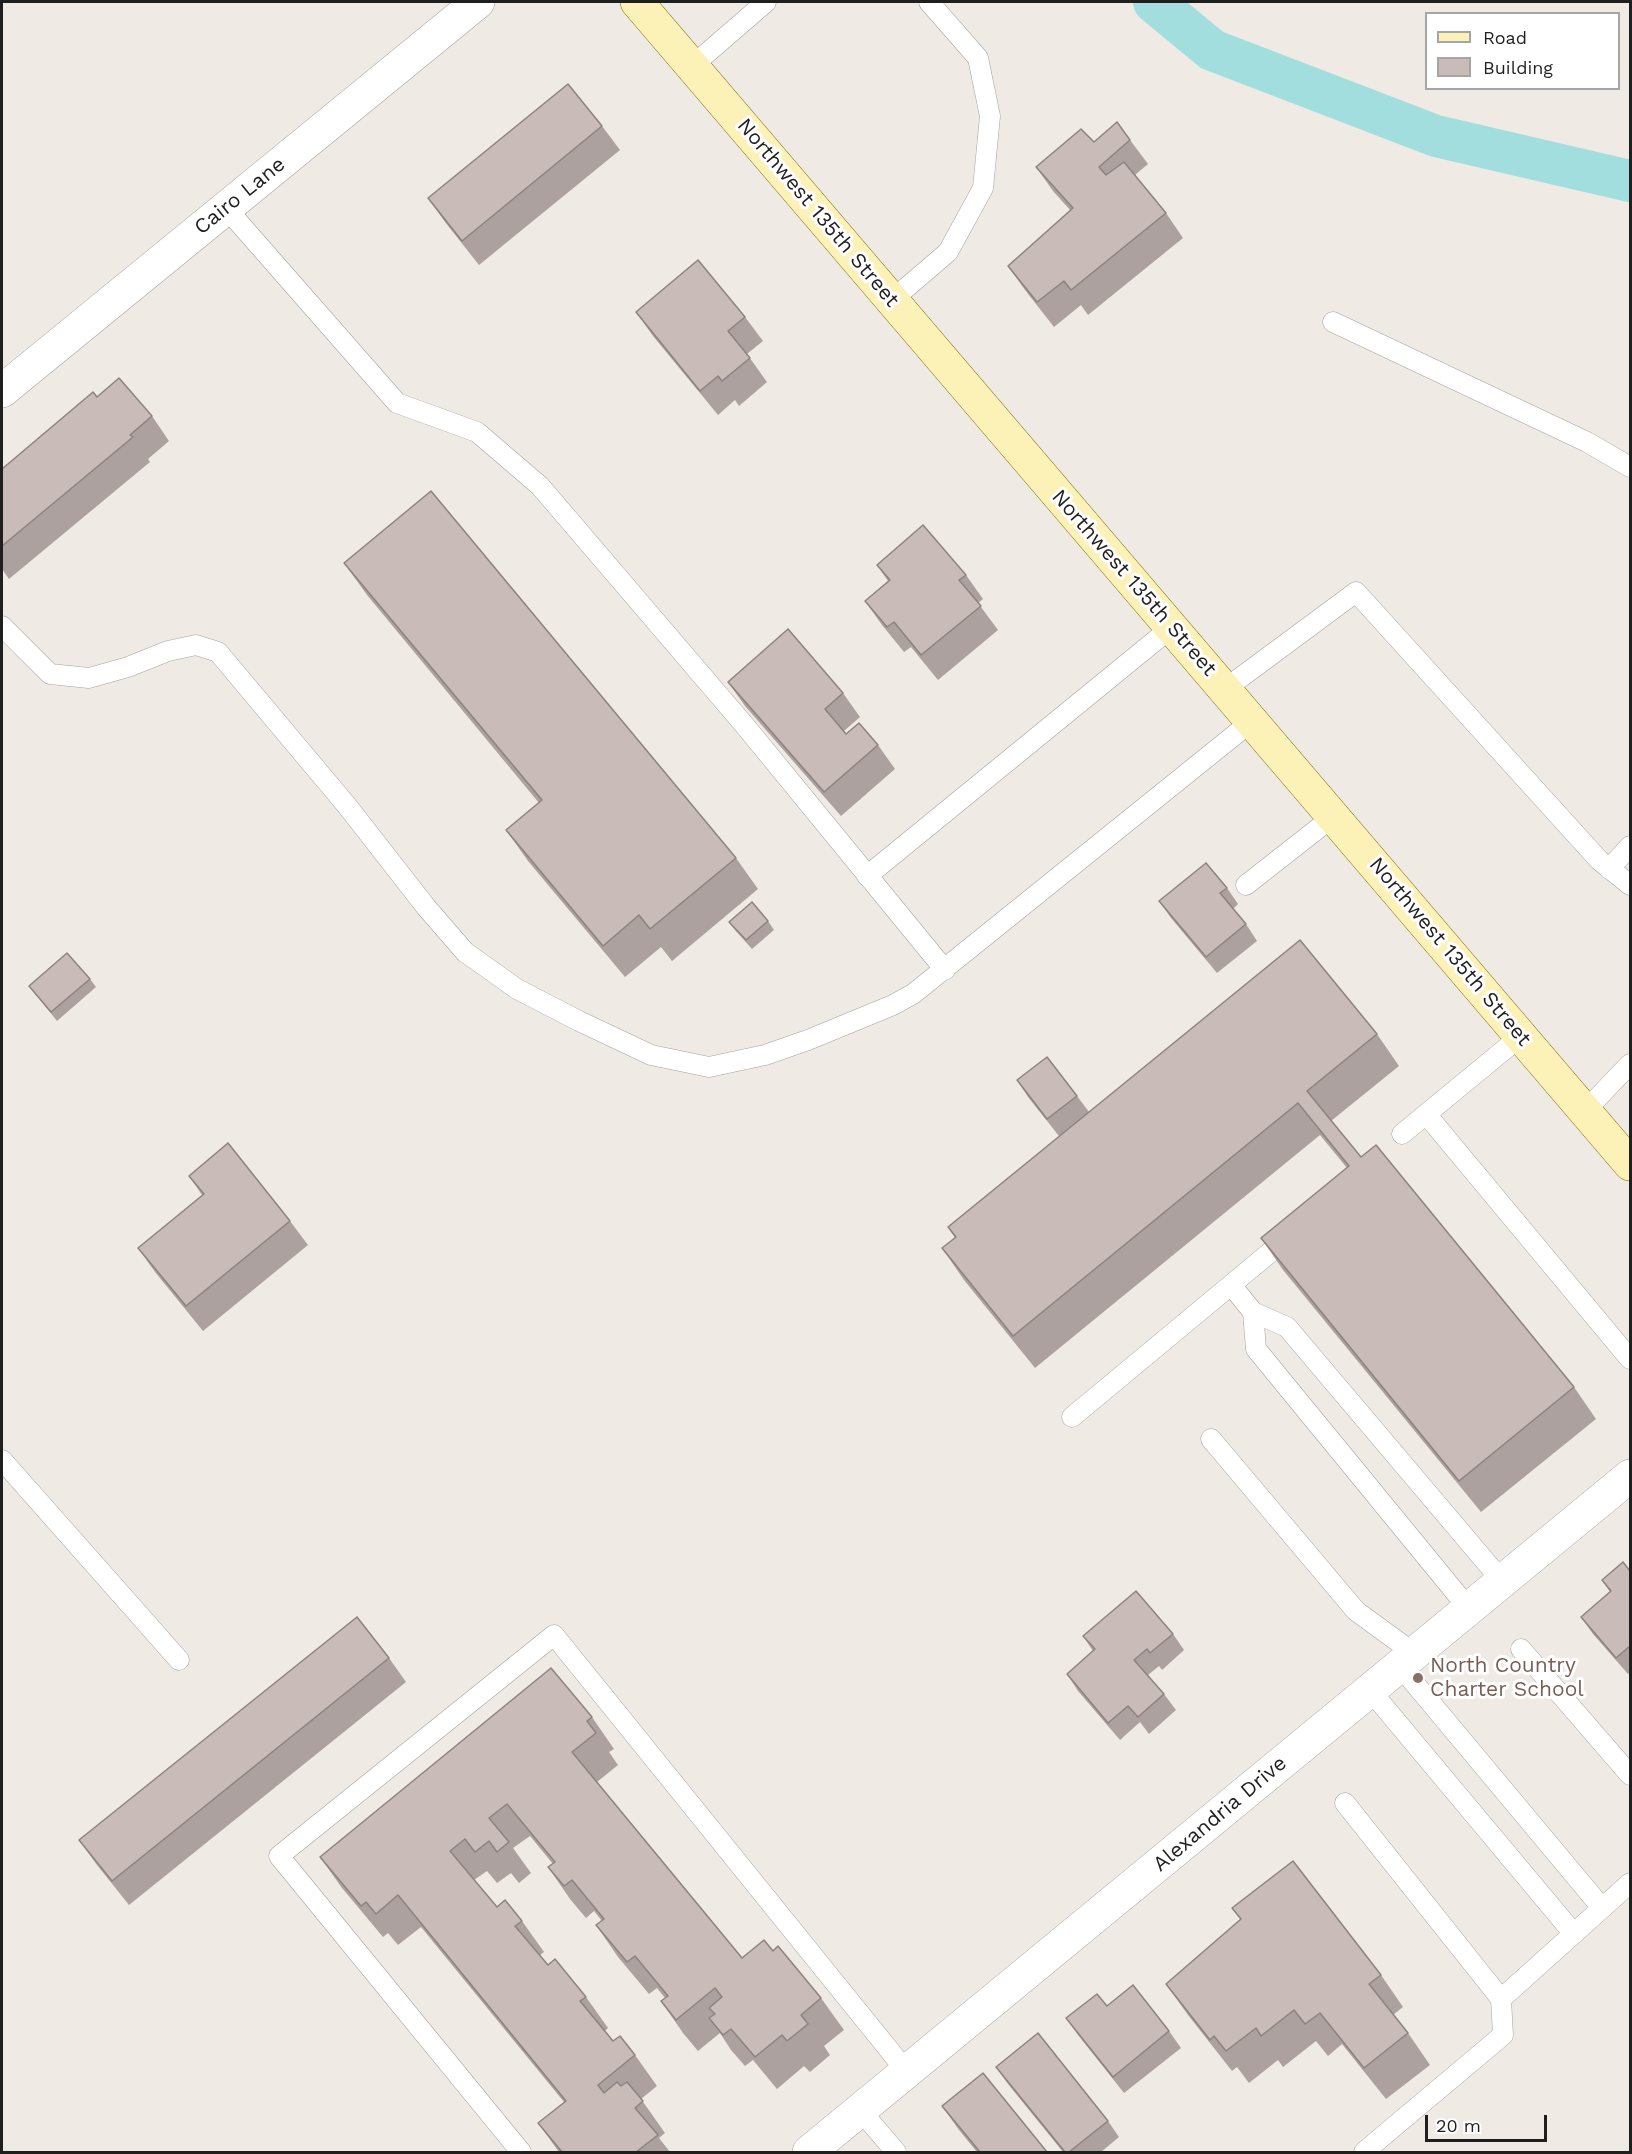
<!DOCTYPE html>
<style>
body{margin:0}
#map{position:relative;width:1632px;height:2154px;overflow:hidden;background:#f0eae5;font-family:"Work Sans",sans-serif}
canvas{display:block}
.frame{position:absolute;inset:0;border:3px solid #1f1f1f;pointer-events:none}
.legend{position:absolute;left:1425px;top:12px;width:195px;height:78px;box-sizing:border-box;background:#fff;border:2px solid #a5a5a5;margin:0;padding:8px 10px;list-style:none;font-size:18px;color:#1f1f1f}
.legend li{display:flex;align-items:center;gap:12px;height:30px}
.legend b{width:30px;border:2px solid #a5a5a5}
.scale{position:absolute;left:1425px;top:2115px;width:122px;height:27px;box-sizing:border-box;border:3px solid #1f1f1f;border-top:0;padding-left:8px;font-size:18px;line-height:21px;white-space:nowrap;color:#1f1f1f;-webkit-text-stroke:4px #fff;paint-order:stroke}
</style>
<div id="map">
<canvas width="1632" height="2154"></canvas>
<div class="frame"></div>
<ul class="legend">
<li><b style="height:8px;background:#fcf1b7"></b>Road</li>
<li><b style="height:16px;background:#c8bbb8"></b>Building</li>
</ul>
<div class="scale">20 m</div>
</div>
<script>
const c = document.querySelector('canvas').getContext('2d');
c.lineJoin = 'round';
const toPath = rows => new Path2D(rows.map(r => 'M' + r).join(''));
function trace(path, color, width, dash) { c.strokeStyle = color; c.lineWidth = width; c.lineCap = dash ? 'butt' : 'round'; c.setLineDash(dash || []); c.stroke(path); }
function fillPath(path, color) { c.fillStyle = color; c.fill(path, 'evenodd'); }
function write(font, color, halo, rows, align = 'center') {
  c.font = font + ' "Work Sans",sans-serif'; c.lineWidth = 6; c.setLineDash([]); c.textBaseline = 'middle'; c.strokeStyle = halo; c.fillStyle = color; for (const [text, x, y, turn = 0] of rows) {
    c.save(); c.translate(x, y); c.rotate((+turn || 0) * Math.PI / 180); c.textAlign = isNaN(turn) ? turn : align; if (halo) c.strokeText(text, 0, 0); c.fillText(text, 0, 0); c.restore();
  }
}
const canal = toPath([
 [1154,2,1212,50,1436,136,1630,181]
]);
const service = toPath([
 [692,66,766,2],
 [226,208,397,403,477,432,540,486,746,727,945,970],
 [892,300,948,252,983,188,990,116,978,58,929,2],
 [1333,322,1587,442,1630,467],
 [2,626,50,674,89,678,128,667,168,651,196,645,218,652,348,807,426,907,465,952,517,989,579,1021,651,1055,709,1067,765,1055,808,1040,893,1005,913,994,1252,721],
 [1225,689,1356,592,1599,860,1630,885],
 [1609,869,1630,846],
 [867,876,1172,627],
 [1246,885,1334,816],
 [1585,1111,1630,1064],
 [1426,1114,1630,1359],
 [1402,1134,1521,1036],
 [1231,1285,1253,1312],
 [1072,1417,1291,1235],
 [1211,1439,1356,1611,1415,1654],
 [2,1460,179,1660],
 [1469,1609,1256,1349,1253,1312,1287,1327,1502,1581],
 [1521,1649,1630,1775],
 [1400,1666,1602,1908],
 [1370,1690,1574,1934],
 [1345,1803,1501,1999,1503,2035,1364,2152],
 [1501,1999,1630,1883],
 [860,2110,896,2152],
 [521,2152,279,1856,554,1635,907,2072]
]);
const minor = toPath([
 [2,391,478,2],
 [809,2152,1630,1476]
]);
const secondary = toPath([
 [637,2,1630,1164]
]);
const wall = toPath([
 [602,126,620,150,479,265,445,222,428,198],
 [1130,140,1148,164,1135,175,1166,213,1183,238,1088,315,1081,305,1054,327,1025,290,1008,266,1070,210,1053,191,1036,167,1094,142],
 [636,312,745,317,763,341,747,354,767,382,739,406,735,400,718,415,653,336],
 [97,397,152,416,169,441,148,459,150,462,9,579,2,569,2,469],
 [344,563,736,858,758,889,672,961,661,947,625,977,528,861,506,830,539,803,367,595],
 [877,565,966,575,983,599,978,603,998,630,938,680,911,647,904,652,882,625,865,601,888,581],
 [728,682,843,693,860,717,844,731,846,734,878,745,895,769,841,816,745,706],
 [1227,888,1238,904,1233,909,1246,924,1257,941,1217,973,1171,918,1159,901],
 [768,921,774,930,752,949,735,930,729,922],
 [90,979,96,987,57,1021,29,986],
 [1377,1034,1399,1066,1331,1121,1361,1157,1574,1387,1596,1419,1481,1512,1283,1270,1261,1238,1347,1168,1320,1135,1035,1368,964,1280,942,1248,955,1238,948,1227,1085,1115,1059,1136,1028,1097,1017,1080,1077,1096,1089,1112],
 [189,1176,290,1221,308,1245,203,1331,155,1272,138,1248,202,1195],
 [1630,1571,1630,1672,1628,1674,1593,1634,1581,1617,1610,1592,1602,1580],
 [1173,1634,1184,1650,1162,1670,1159,1666,1148,1675,1164,1694,1176,1710,1149,1734,1140,1722,1120,1740,1078,1691,1067,1674,1093,1651,1083,1636],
 [389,1658,406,1682,129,1905,97,1865,79,1840],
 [592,1717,614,1749,609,1752,618,1765,597,1782,742,1958,773,1951,821,1998,844,2030,824,2046,830,2055,810,2072,804,2066,777,2089,753,2060,745,2066,731,2050,720,2033,698,2051,683,2033,661,2001,665,1998,657,1988,649,1994,618,1957,596,1925,602,1921,594,1911,586,1918,570,1899,548,1867,553,1864,530,1836,513,1848,531,1873,519,1883,511,1873,497,1883,487,1871,474,1880,497,1907,522,1921,544,1952,540,1955,548,1965,586,1997,608,2028,605,2031,613,2041,635,2055,657,2086,641,2099,665,2133,659,2138,670,2152,559,2152,538,2123,564,2102,421,1927,398,1945,388,1933,383,1937,342,1888,320,1857],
 [1232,1908,1381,1975,1403,2007,1393,2015,1408,2033,1430,2065,1386,2099,1342,2044,1328,2056,1316,2041,1283,2067,1278,2060,1249,2083,1237,2067,1232,2071,1188,2015,1166,1984,1241,1920],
 [1107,2006,1169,2031,1181,2048,1124,2093,1078,2035,1066,2018],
 [996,2067,1108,2121,1119,2137,1101,2152,1063,2152,1008,2084],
 [942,2106,1047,2152,977,2152,959,2130]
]);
const building = toPath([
 [568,84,602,126,462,241,428,198,568,84],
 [1117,122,1130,140,1099,167,1106,175,1124,162,1166,213,1071,290,1064,281,1037,302,1008,266,1073,208,1036,167,1081,129,1094,142,1117,122],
 [698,260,745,317,728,331,750,358,722,381,718,376,700,391,636,312,698,260],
 [119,378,152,416,130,435,133,437,2,546,2,469,93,392,97,397,119,378],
 [431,491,736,858,650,929,639,915,603,946,506,830,542,800,344,563,431,491],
 [923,525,966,575,959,580,981,606,921,655,894,622,887,627,865,601,890,580,877,565,923,525],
 [788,629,843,693,825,709,846,734,859,723,878,745,824,792,728,682,788,629],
 [1206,863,1227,888,1220,893,1246,924,1206,957,1159,901,1206,863],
 [752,902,768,921,746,940,729,922,752,902],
 [1300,940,1377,1034,1307,1091,1361,1157,1376,1145,1574,1387,1459,1481,1261,1238,1349,1166,1298,1103,1013,1336,942,1248,956,1237,948,1227,1300,940],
 [67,953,90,979,51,1012,29,986,67,953],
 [1047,1057,1077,1096,1047,1119,1017,1080,1047,1057],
 [228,1143,290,1221,186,1306,138,1248,204,1194,189,1176,228,1143],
 [1623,1562,1630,1571,1630,1646,1616,1658,1581,1617,1611,1591,1602,1580,1623,1562],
 [1136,1591,1173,1634,1150,1653,1147,1649,1134,1660,1164,1694,1138,1717,1128,1706,1108,1723,1067,1674,1095,1649,1083,1636,1136,1591],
 [357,1617,389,1658,112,1881,79,1840,357,1617],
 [551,1668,592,1717,587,1721,596,1733,572,1752,742,1958,764,1940,773,1951,778,1946,821,1998,801,2015,808,2024,787,2041,782,2035,755,2057,731,2029,723,2035,709,2018,715,2014,709,2008,722,1997,715,1988,676,2020,661,2001,668,1996,635,1956,627,1962,596,1925,604,1919,572,1880,564,1886,548,1867,555,1862,507,1804,489,1818,509,1842,497,1852,489,1841,475,1852,465,1839,450,1851,497,1907,505,1900,522,1921,515,1926,548,1965,555,1959,586,1997,580,2001,613,2041,620,2036,635,2055,598,2085,604,2093,617,2082,621,2086,627,2082,643,2101,635,2108,658,2135,636,2152,562,2152,538,2123,566,2101,398,1895,376,1914,366,1902,361,1906,320,1857,551,1668],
 [1293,1861,1381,1975,1369,1984,1408,2033,1364,2068,1320,2013,1305,2024,1294,2010,1261,2036,1256,2028,1226,2051,1214,2036,1210,2040,1166,1984,1241,1919,1232,1908,1293,1861],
 [1133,1985,1169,2031,1113,2077,1066,2018,1097,1994,1107,2006,1133,1985],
 [1038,2033,1108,2121,1069,2152,1065,2152,996,2067,1038,2033],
 [983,2073,1047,2152,980,2152,942,2106,983,2073]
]);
const markers = [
 [1418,1678,6,"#8d6e63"]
];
const streetNames = [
 ["Cairo Lane",240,196,-39],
 ["Northwest 135th Street",818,213,50],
 ["Northwest 135th Street",1134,583,49],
 ["Northwest 135th Street",1450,952,50],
 ["Alexandria Drive",1220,1814,-40]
];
const educationNames = [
 ["North Country",1430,1666],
 ["Charter School",1430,1690]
];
trace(canal, '#a3dedf', 42);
trace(service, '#a3a3a3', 21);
trace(minor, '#a3a3a3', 34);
trace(secondary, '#7b6f00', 34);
trace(service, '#fff', 20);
trace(minor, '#fff', 33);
trace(secondary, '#fcf1b7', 33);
fillPath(wall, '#aca19e');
fillPath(building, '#c8bbb8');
trace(building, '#8c8381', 1.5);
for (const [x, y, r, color] of markers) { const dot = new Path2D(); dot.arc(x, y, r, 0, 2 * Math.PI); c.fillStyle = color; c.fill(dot); trace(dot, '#fff', 2); }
write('21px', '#1f1f1f', '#fff', streetNames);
write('21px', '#785e54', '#fff', educationNames, 'left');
</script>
